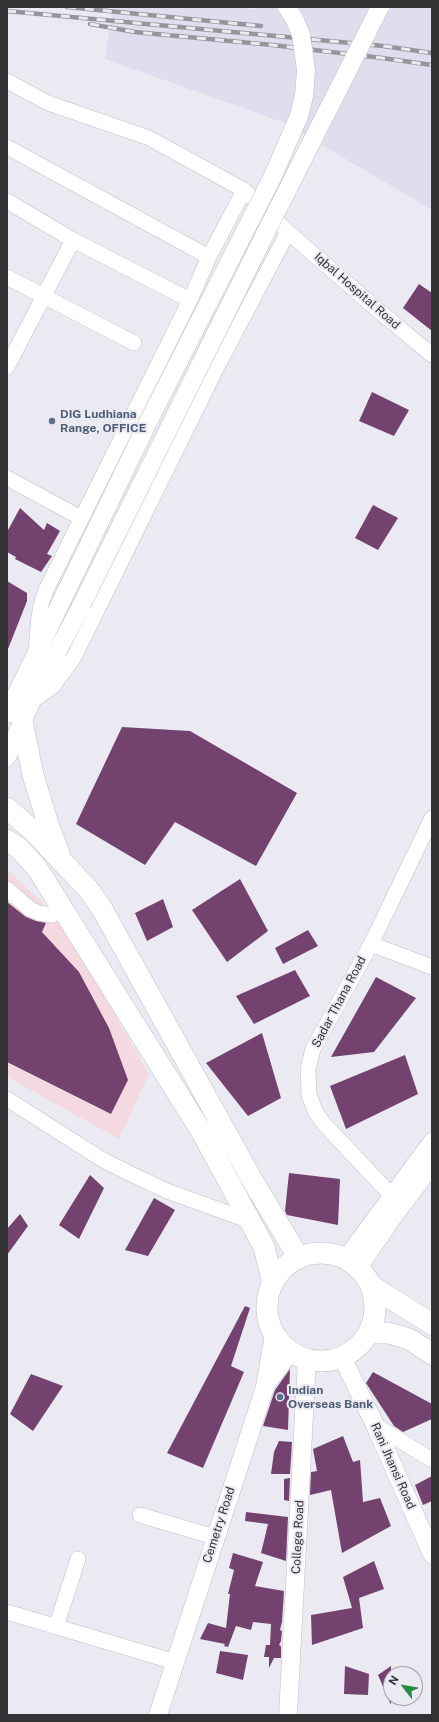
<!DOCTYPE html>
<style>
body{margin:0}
#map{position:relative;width:439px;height:1722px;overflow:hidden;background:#ebeaf3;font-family:"Public Sans",sans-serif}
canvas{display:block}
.frame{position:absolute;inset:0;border:8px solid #333336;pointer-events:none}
.north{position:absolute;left:383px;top:1666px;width:40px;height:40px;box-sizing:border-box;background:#ebeaf3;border:1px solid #a1a1a7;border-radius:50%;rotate:301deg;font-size:11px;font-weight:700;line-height:16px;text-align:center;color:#333336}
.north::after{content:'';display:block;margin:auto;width:14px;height:18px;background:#258b41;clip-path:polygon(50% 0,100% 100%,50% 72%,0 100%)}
</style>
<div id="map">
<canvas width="439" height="1722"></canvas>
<div class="frame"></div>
<div class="north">N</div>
</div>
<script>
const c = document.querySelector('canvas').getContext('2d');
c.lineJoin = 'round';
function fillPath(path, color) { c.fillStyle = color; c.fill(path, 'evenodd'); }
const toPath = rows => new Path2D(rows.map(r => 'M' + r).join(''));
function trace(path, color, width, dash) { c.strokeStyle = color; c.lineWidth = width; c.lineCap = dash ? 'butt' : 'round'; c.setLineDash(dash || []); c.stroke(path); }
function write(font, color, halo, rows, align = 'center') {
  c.font = font + ' "Public Sans",sans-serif'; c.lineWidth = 4; c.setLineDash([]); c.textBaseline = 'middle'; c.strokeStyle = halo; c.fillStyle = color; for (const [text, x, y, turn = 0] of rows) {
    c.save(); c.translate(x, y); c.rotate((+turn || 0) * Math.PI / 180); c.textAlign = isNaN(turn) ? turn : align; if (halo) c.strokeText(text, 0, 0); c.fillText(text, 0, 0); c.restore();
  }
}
const commercial = toPath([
 [7,869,62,922,149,1074,119,1139,7,1077]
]);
const built = toPath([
 [113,7,241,7,252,9,268,7,432,7,432,210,285,123,105,59]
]);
const building = toPath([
 [419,284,432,293,432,331,403,308],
 [372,392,409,410,394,436,359,421],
 [373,505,398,518,378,550,355,538],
 [20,508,44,530,47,523,60,531,47,554,52,556,41,572,15,559,16,557,7,552,7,532],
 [7,581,27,593,27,601,8,649],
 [122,727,190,731,297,793,256,866,175,822,145,865,76,824],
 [240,879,268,931,227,962,192,910],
 [163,899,173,927,147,941,135,913],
 [7,902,26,917,36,921,46,923,42,932,79,972,109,1028,128,1080,111,1114,7,1062],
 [308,930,318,946,283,964,275,948],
 [295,970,310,996,254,1024,236,996],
 [376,977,416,998,374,1052,331,1057],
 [262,1033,281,1098,248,1116,206,1063],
 [405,1055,418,1094,346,1129,330,1086],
 [289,1173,340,1179,338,1225,287,1215,285,1211],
 [90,1175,104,1188,79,1239,59,1225],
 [154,1198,175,1210,148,1256,125,1250],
 [20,1214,28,1226,7,1255,7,1229],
 [245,1306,250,1308,231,1366,244,1372,203,1468,167,1453],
 [290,1369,288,1430,263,1426,275,1390],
 [373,1372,432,1404,432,1419,403,1432,394,1426,366,1383],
 [31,1374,63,1386,33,1431,10,1414],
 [343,1436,353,1462,360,1460,363,1502,380,1498,391,1526,342,1553,331,1490,310,1495,311,1472,317,1471,313,1449],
 [279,1441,292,1442,290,1474,271,1474,274,1452],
 [432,1476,432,1501,423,1505,415,1485],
 [290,1478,289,1501,284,1500,284,1479],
 [246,1512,288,1517,286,1561,261,1553,268,1524,245,1521],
 [233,1553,263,1562,255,1586,284,1591,282,1622,280,1630,282,1631,281,1641,279,1645,281,1646,281,1658,274,1658,269,1668,269,1657,264,1657,266,1645,270,1645,271,1624,253,1622,251,1630,236,1626,228,1647,224,1646,225,1644,200,1639,208,1623,226,1628,230,1594,228,1594,234,1570,229,1568],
 [374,1561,384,1589,359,1598,363,1628,312,1645,311,1615,352,1608,343,1577],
 [220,1651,248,1655,243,1680,216,1673],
 [345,1666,369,1674,368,1695,344,1694],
 [391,1666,391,1705,378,1675]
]);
const minor = toPath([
 [7,81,48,103,149,138,244,190,288,232,379,311,432,355],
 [7,147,209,257],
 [7,201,73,240,190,300],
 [7,277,134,343],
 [7,367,73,240],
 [7,478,81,518],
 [36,649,39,617,41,605,46,590,190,300,209,257,244,190],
 [31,702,53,686,74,657,218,365,288,232],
 [7,889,30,909,39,913,52,915,62,908],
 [371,944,432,967],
 [7,1099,103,1160,133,1175,167,1191,250,1221],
 [391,1195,325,1125,316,1113,309,1095,308,1069,313,1049,371,944,432,818],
 [375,1425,432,1460],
 [140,1515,215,1537],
 [7,1612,175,1662],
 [56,1627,78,1559]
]);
const tertiary = toPath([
 [7,714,65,594],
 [7,757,31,702,82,604],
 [346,1259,432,1142],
 [358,1268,395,1214,432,1165],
 [342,1357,375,1425,432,1554],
 [267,1383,290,1352],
 [158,1715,265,1387,274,1334],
 [288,1715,307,1359]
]);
const secondary = toPath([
 [22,721,33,775,49,827,59,853],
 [7,808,32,830,73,873,88,889,101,907,255,1185,299,1258],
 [7,840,20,849,37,868,203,1134,264,1247,273,1283],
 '267 1307a54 54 0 1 1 108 0a54 54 0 1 1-108 0Z',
 [371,1286,432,1324],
 [368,1333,389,1333,409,1339,432,1354]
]);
const rail = toPath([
 [67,7,261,26],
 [7,11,383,46,432,53],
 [90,24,135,32,272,45,382,58,432,65]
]);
const tertiaryBridge = toPath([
 [65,594,148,422,272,178,299,116,304,96,306,70,301,35,295,20,287,7],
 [82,604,267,230,380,7]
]);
const markers = [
 [52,421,4,"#5c6f8a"],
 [280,1397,4,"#5c6f8a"]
];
const streetNames = [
 ["Iqbal Hospital Road",357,291,41],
 ["Sadar Thana Road",339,1002,-62],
 ["Rani Jhansi Road",393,1466,66],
 ["Cemetry Road",219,1525,-72],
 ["College Road",298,1537,-87]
];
const serviceNames = [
 ["DIG Ludhiana",60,414],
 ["Range, OFFICE",60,428],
 ["Indian",288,1390],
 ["Overseas Bank",288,1404]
];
fillPath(commercial, '#f4dae0');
fillPath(built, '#dfddee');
fillPath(building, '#73426f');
trace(minor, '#bfbec6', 16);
trace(tertiary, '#bfbec6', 19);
trace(secondary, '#bfbec6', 22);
trace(minor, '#fff', 15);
trace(tertiary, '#fff', 18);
trace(secondary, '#fff', 21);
trace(rail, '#96959c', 4.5);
trace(rail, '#ebeaf3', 3, [9]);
trace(tertiaryBridge, '#bfbec6', 19, []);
trace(tertiaryBridge, '#fff', 18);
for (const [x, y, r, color] of markers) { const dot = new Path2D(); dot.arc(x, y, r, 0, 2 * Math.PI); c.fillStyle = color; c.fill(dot); trace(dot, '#ebeaf3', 1.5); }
write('12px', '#333336', '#ebeaf3', streetNames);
write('bold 12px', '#4e5e75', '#ebeaf3', serviceNames, 'left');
</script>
